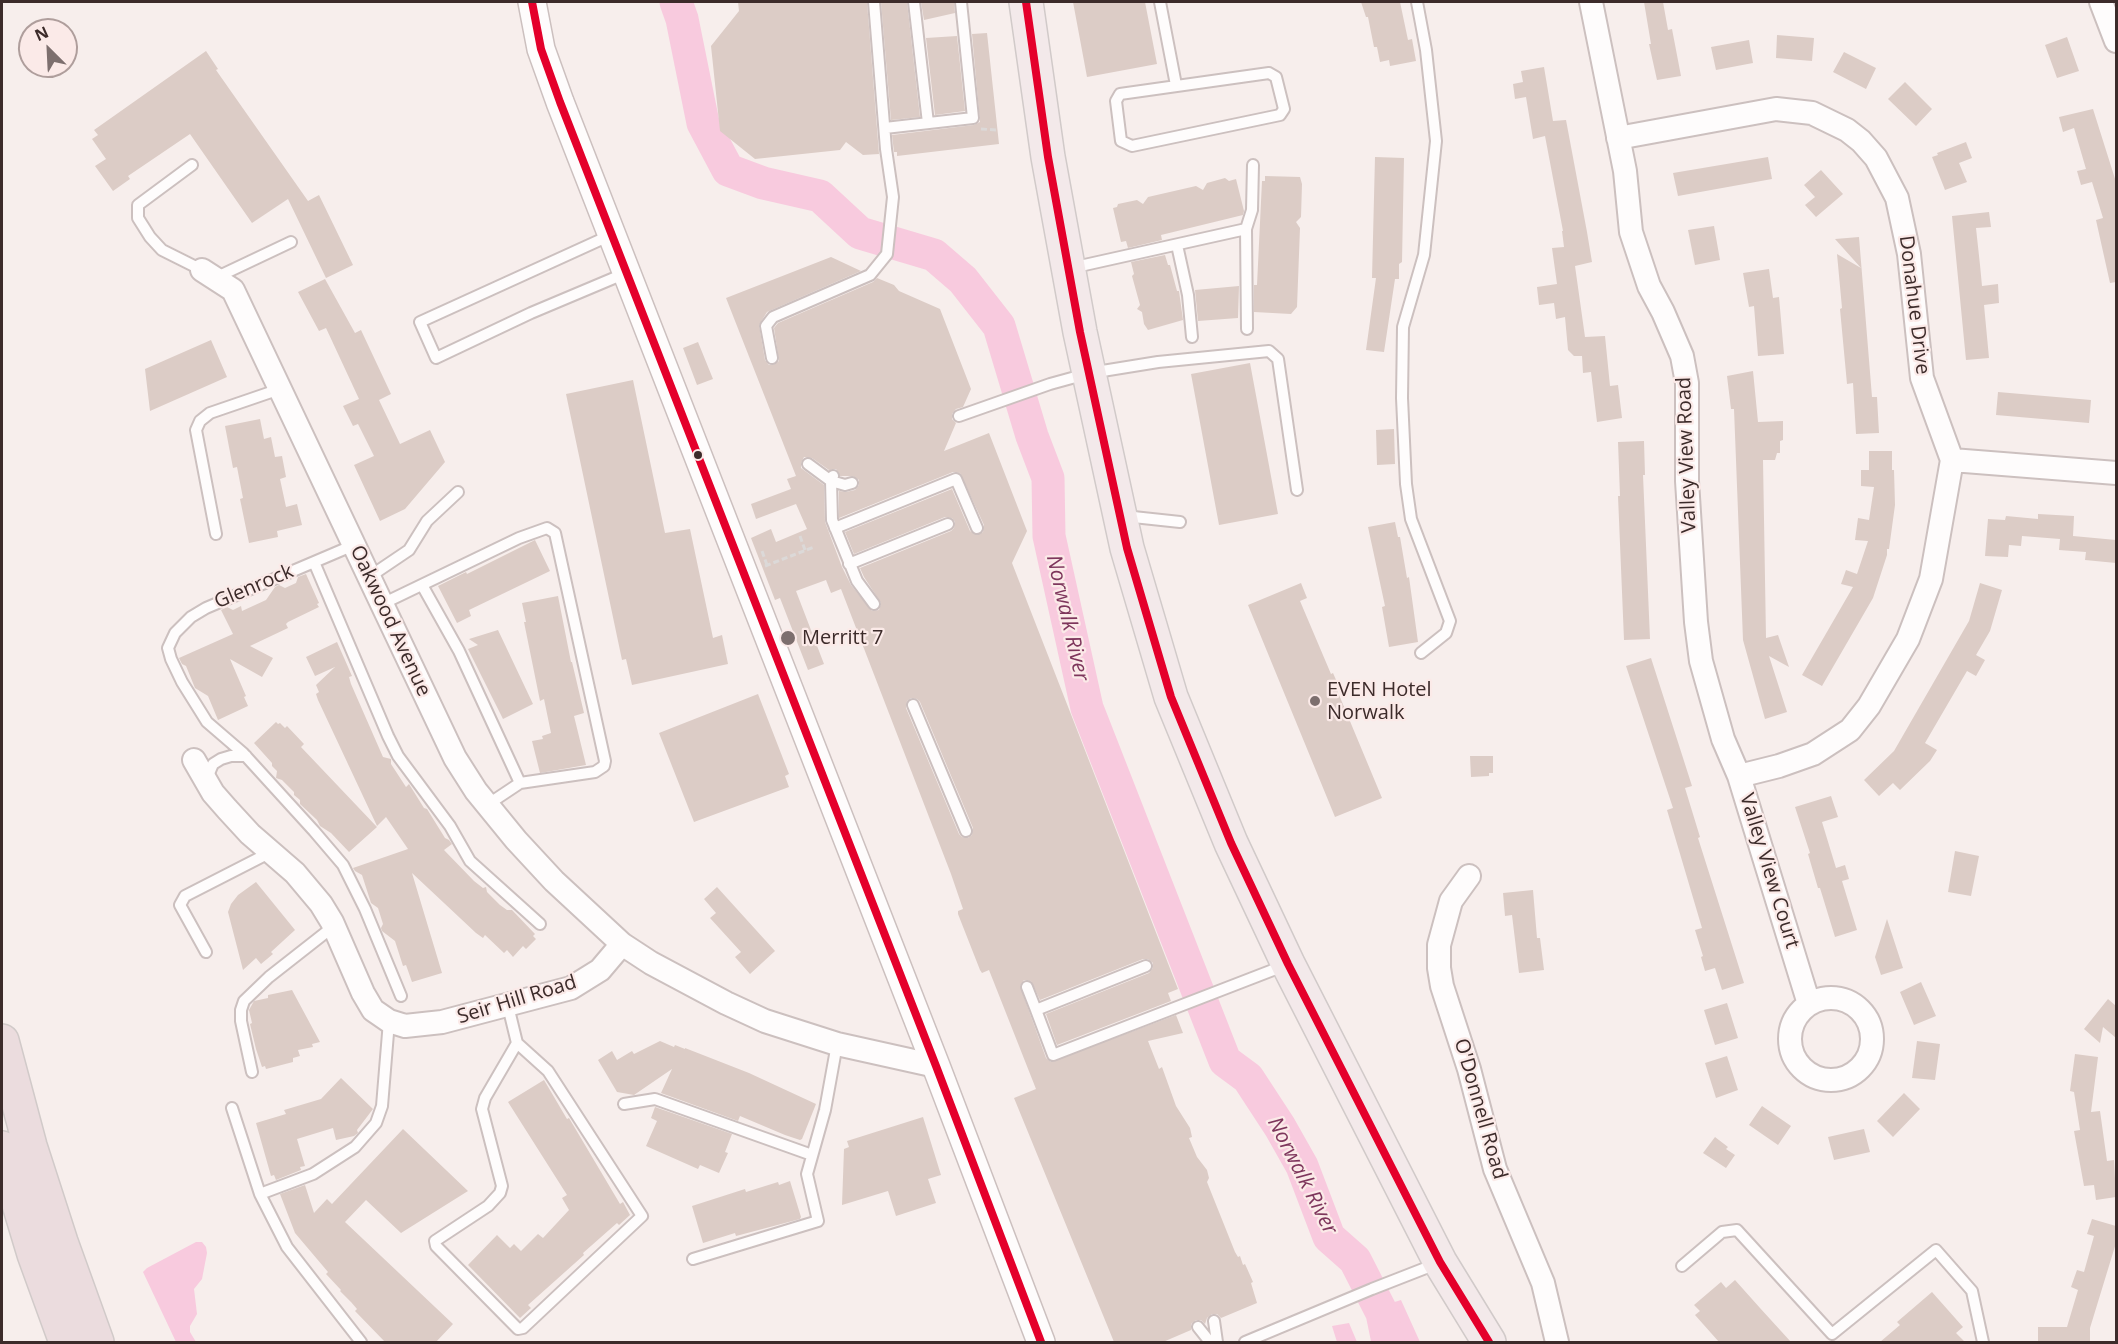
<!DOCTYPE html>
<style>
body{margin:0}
#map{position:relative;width:2118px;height:1344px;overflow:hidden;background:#f7eeec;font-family:"Open Sans",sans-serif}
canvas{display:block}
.frame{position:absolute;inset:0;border:3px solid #3c2b2a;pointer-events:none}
.north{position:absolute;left:18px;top:18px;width:60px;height:60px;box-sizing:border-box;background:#fbeae8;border:2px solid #af9e9c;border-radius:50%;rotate:336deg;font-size:16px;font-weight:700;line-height:24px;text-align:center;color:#3c2b2a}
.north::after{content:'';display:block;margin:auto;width:21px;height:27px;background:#7d6f6e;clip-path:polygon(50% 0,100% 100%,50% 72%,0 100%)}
</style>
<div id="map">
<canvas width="2118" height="1344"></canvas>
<div class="frame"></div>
<div class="north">N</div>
</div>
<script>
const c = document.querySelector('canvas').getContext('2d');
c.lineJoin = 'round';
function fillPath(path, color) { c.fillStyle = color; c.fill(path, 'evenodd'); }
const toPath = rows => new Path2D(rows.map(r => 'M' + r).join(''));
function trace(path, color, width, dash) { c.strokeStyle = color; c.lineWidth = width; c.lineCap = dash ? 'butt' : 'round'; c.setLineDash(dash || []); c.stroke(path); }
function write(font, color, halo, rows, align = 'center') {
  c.font = font + ' "Open Sans",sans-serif'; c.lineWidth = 4.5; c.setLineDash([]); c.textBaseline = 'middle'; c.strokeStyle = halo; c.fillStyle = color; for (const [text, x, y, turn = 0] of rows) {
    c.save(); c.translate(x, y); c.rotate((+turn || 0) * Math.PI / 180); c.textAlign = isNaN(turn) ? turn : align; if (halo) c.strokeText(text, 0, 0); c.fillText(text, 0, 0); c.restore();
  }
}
const water = toPath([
 [196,1242,202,1242,206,1247,207,1253,202,1279,194,1289,197,1314,190,1326,190,1332,196,1342,176,1342,143,1272,147,1268],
 [1401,1300,1420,1342,1376,1342,1372,1309],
 [1349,1323,1357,1342,1337,1342,1332,1326]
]);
const river = toPath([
 [676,2,682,19,703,123,728,170,763,183,820,196,860,233,934,255,963,280,999,326,1032,436,1048,478,1049,536,1087,708,1225,1061,1248,1078,1280,1127,1302,1166,1329,1237,1355,1260,1382,1313,1388,1342]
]);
const building = toPath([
 [738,2,867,2,879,154,863,155,846,142,840,150,755,159,720,131,711,46,739,11],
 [881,2,907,2,920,117,891,120],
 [921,2,954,2,955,13,924,20],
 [1073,2,1145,2,1157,64,1087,77],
 [1361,2,1400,2,1408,40,1412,39,1416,61,1390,66,1389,60,1380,62,1377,47,1374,47,1368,17,1366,17],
 [1644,2,1663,2,1668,30,1672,29,1681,76,1657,80,1649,44,1651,44],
 [987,33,999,144,897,156,897,152,894,152,892,135,974,125,980,122,972,34],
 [1777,35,1814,38,1812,61,1776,58],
 [957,36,965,111,935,115,926,38],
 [2067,37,2079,71,2057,78,2045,45],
 [1749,40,1753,63,1716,70,1711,47],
 [206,51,218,69,216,70,308,201,319,195,353,265,326,278,288,199,252,223,190,134,128,176,130,179,113,191,95,166,106,159,92,139,98,135,94,130],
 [1844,52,1876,68,1866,89,1833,72],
 [1544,67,1553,121,1566,120,1587,232,1592,262,1575,266,1585,337,1605,336,1610,386,1618,385,1622,418,1597,422,1591,372,1583,373,1582,356,1574,356,1568,350,1565,317,1556,319,1554,303,1539,305,1537,287,1557,284,1552,248,1564,247,1562,231,1563,231,1545,136,1533,139,1526,97,1515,99,1513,84,1523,82,1521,71],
 [1905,82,1932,109,1916,126,1888,99],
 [2093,109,2116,182,2116,282,2110,283,2096,220,2103,218,2092,182,2081,185,2077,171,2086,169,2074,128,2063,132,2059,117],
 [1966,142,1972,158,1959,163,1967,182,1945,190,1932,157,1938,155,1937,153],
 [1375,157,1404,158,1402,262,1399,264,1399,279,1395,279,1384,352,1366,350,1376,278,1372,278],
 [1768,157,1772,179,1678,196,1673,173],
 [1821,170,1843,194,1816,217,1805,205,1815,197,1804,185],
 [1265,176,1300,177,1302,184,1301,217,1296,222,1300,228,1297,307,1291,314,1254,312,1254,285,1257,285,1262,181,1265,181],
 [1225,178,1229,181,1236,179,1244,211,1243,215,1161,235,1162,240,1128,248,1126,241,1121,242,1113,208,1117,207,1118,204,1137,200,1143,204,1148,197,1196,186,1203,190,1207,183],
 [1989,212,1991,227,1976,228,1980,265,1982,286,1998,284,1999,303,1984,305,1989,358,1966,360,1952,216],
 [1714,226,1720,260,1695,265,1688,230],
 [1859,237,1872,397,1877,397,1879,433,1856,434,1853,383,1847,384,1840,309,1842,308,1837,254,1861,268,1835,239],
 [1165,255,1168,265,1170,265,1177,291,1179,291,1183,320,1148,330,1144,324,1142,312,1137,309,1140,305,1132,276,1134,274,1131,262],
 [831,257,861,271,767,312,759,325,765,360,769,365,773,365,779,361,774,328,778,323,873,282,877,278,894,285,899,291,940,309,971,389,963,407,956,409,952,414,952,419,956,423,944,451,989,433,1027,531,1012,563,1178,989,1168,993,1171,1001,1057,1045,1046,1014,1149,973,1153,968,1153,963,1148,959,1143,959,1040,1000,1031,981,1024,980,1020,986,1046,1058,1051,1062,1176,1015,1183,1033,1148,1041,1159,1069,1162,1067,1176,1106,1190,1128,1192,1137,1189,1138,1197,1157,1207,1170,1209,1178,1207,1182,1235,1252,1238,1257,1240,1256,1243,1265,1245,1264,1253,1282,1251,1283,1257,1303,1221,1318,1217,1314,1212,1314,1207,1318,1205,1324,1201,1320,1196,1320,1191,1324,1191,1330,1163,1342,1114,1342,1014,1098,1036,1089,989,970,982,973,980,970,958,914,958,911,963,909,951,874,841,589,831,593,826,580,796,591,824,664,808,670,780,598,775,600,751,538,771,529,776,542,807,529,796,504,756,519,751,504,791,489,787,479,796,476,726,298],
 [804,457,812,458,829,470,836,469,840,476,853,476,859,480,859,485,855,490,846,492,839,491,839,518,953,472,960,473,984,525,983,532,977,535,970,531,952,489,845,532,854,554,945,517,952,518,955,522,954,528,951,531,860,568,864,577,881,603,879,610,872,611,851,585,842,567,825,522,824,485,801,468,801,463],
 [911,698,917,699,920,702,973,828,972,835,968,838,962,837,959,834,906,708,907,701],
 [1769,269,1773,298,1779,297,1784,354,1758,356,1754,306,1749,307,1743,273],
 [325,279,355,333,361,330,391,394,379,400,400,444,430,430,445,462,405,509,380,521,354,465,374,456,358,424,353,426,343,406,359,399,326,328,319,331,298,292],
 [1239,286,1238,318,1198,321,1195,290],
 [211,340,227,377,150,411,145,369],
 [698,342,713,379,697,385,683,348],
 [1250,363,1278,514,1219,525,1191,374],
 [1753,371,1758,422,1783,421,1783,440,1780,441,1780,453,1777,453,1775,460,1763,460,1766,638,1778,635,1789,667,1769,656,1787,712,1765,719,1743,640,1734,409,1731,409,1727,376],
 [633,380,665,533,690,529,713,638,722,635,728,664,632,685,626,659,622,660,566,394],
 [1998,392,2091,400,2089,423,1996,415],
 [260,419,264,439,271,437,275,457,282,456,286,477,280,479,286,507,297,504,302,525,277,531,278,537,249,543,240,499,243,498,237,467,233,468,225,426],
 [1394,429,1395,464,1377,465,1376,430],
 [1644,441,1645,475,1643,475,1650,639,1624,640,1618,496,1620,496,1618,442],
 [1869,451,1892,451,1892,470,1894,470,1895,505,1889,549,1887,549,1887,555,1873,598,1822,686,1802,675,1853,587,1841,584,1846,570,1857,574,1868,541,1855,540,1858,518,1869,520,1874,487,1861,486,1861,470,1869,470],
 [2038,514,2074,516,2073,536,2116,540,2116,563,2085,560,2086,552,2059,550,2060,539,2022,536,2021,546,2009,545,2008,557,1985,556,1988,519,2005,520,2006,516,2038,519],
 [1395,522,1398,537,1400,537,1407,578,1409,577,1418,642,1389,647,1382,607,1385,606,1368,527],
 [535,540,550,571,469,610,471,616,457,623,438,586,466,572,467,574],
 [306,574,319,603,317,604,319,607,288,622,286,624,288,628,250,646,273,658,262,677,230,659,246,696,244,697,248,706,218,720,208,696,195,688,186,666,182,664,179,658,233,634,221,610,227,607,233,610,241,606,242,611,266,600,275,587,279,585,285,588,296,583,298,577],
 [1301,583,1307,598,1300,601,1331,674,1333,673,1340,689,1337,690,1382,798,1335,817,1248,605],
 [1980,583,2002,590,1990,631,1976,655,1985,660,1976,676,1967,671,1925,743,1937,750,1930,761,1900,790,1893,783,1879,796,1864,780,1894,751,1969,621],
 [558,596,571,662,572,662,584,713,574,716,586,765,540,773,532,741,543,739,542,736,551,733,544,699,540,701,524,622,526,622,522,603],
 [498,630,533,704,503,719,468,649,478,645,469,639],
 [337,642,352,676,349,677,351,684,383,757,391,759,391,764,406,787,409,784,424,808,427,809,445,838,449,840,452,844,444,850,474,881,483,888,486,887,487,892,500,905,507,910,512,910,535,934,533,936,536,939,526,949,523,946,513,957,507,950,504,953,485,935,483,938,476,933,412,873,442,973,412,982,406,965,403,966,395,941,382,931,381,928,383,924,378,908,371,903,362,875,355,871,353,868,408,849,386,817,377,826,318,700,316,694,319,692,316,685,335,667,315,676,306,657],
 [1651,658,1692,786,1685,788,1700,837,1698,838,1744,983,1722,990,1715,968,1705,971,1701,957,1703,956,1695,930,1702,928,1667,810,1673,808,1626,666],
 [758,694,789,774,785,776,789,787,694,822,659,733],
 [276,722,278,724,280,723,285,728,287,726,304,744,301,747,377,827,349,852,331,833,320,826,317,820,300,804,300,800,294,795,294,792,282,780,276,778,277,771,272,766,272,763,254,743],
 [1470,756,1493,756,1493,773,1489,773,1489,776,1471,777],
 [1831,796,1838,817,1822,822,1836,868,1845,865,1849,879,1842,881,1857,930,1835,937,1820,888,1818,888,1808,854,1810,853,1795,807],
 [1955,851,1979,856,1971,896,1948,892],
 [256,882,295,930,271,952,273,954,261,964,256,958,243,970,228,912,231,904,238,895],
 [717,887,775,951,750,974,735,957,741,952,710,918,716,913,704,899],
 [1533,890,1537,938,1540,938,1544,970,1519,973,1512,915,1505,916,1503,893],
 [1887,919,1903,968,1881,975,1875,957],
 [1921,982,1936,1016,1914,1025,1900,992],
 [292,990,320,1042,312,1044,313,1047,298,1050,300,1056,293,1058,293,1062,266,1069,265,1066,262,1067,256,1049,250,1024,252,1023,249,1010,254,1001,268,998,268,995],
 [2108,999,2116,1006,2116,1038,2103,1027,2100,1043,2084,1029],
 [1727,1003,1738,1038,1715,1045,1704,1010],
 [660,1041,674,1047,675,1045,685,1049,685,1048,749,1073,816,1104,802,1139,800,1140,785,1135,740,1116,738,1121,661,1093,672,1069,634,1095,617,1092,598,1060,612,1051,617,1060,632,1051,634,1054],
 [1917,1041,1940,1044,1935,1080,1912,1078],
 [2075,1054,2098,1057,2091,1112,2100,1111,2107,1161,2114,1160,2116,1197,2096,1200,2094,1185,2084,1186,2074,1131,2080,1130,2074,1092,2070,1091],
 [1727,1056,1738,1090,1716,1098,1705,1063],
 [341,1078,373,1109,357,1130,358,1133,354,1136,336,1140,333,1128,297,1139,305,1166,300,1167,301,1170,276,1180,274,1175,271,1176,256,1123,286,1114,284,1110,321,1099],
 [544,1080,567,1119,569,1118,620,1204,623,1202,630,1215,619,1225,617,1223,583,1253,584,1255,528,1305,531,1308,520,1318,468,1265,497,1235,510,1248,514,1244,521,1251,538,1234,543,1238,569,1210,562,1198,567,1195,508,1102],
 [1904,1093,1920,1109,1893,1137,1877,1121],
 [1762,1106,1791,1126,1778,1145,1749,1125],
 [655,1107,732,1134,725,1152,728,1153,719,1173,700,1165,698,1169,646,1146,657,1121,651,1118],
 [923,1117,941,1175,928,1179,936,1203,896,1216,888,1191,842,1205,844,1149,849,1147,847,1141],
 [403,1129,468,1191,401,1233,366,1200,345,1222,453,1324,436,1342,385,1342,355,1311,357,1309,351,1302,340,1291,341,1290,326,1274,328,1272,295,1233,280,1194,305,1185,314,1213,327,1199,332,1204],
 [1864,1129,1870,1152,1834,1160,1828,1137],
 [1715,1137,1728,1147,1726,1149,1735,1155,1726,1168,1703,1153],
 [790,1181,801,1217,800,1219,736,1236,735,1233,703,1243,692,1206,745,1189,746,1192,778,1182,779,1185],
 [2092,1219,2116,1226,2116,1243,2090,1328,2090,1342,2038,1342,2038,1327,2067,1327,2078,1290,2071,1287,2077,1270,2084,1272,2094,1236,2087,1234],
 [1735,1280,1760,1308,1791,1342,1719,1342,1695,1315,1700,1311,1694,1305,1721,1282,1726,1288],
 [1932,1292,1963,1327,1956,1333,1965,1342,1880,1342,1900,1325,1897,1322]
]);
const path = toPath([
 [981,129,997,130],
 [800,536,805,550],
 [762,551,767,565],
 [765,566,814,547]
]);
const service = toPath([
 [914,2,928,123],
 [1160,2,1176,85],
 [1417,2,1426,50,1436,141,1424,255,1403,327,1402,398,1406,484,1411,519,1450,621,1446,633,1421,653],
 [1269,73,1276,77,1284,109,1280,115,1132,146,1121,141,1116,101,1120,94,1269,73],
 [885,128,973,118,961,2],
 [192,165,138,205,138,218,150,237,162,250,202,270],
 [1246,229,1247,329],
 [611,235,420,322,436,358,531,313,626,273],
 [1177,245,1188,295,1192,337],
 [1071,268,1246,229,1252,210,1253,165],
 [215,278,291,242],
 [772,358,766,326,773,317,870,275,887,254,893,197,886,149,874,2],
 [959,416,1050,384,1090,373,1158,362,1269,351,1278,359,1297,490],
 [808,464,831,481,845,485,852,483],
 [833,476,831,481,832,520,857,581,874,604],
 [1124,516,1180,522],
 [835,528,956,479,977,528],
 [216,534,196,430,200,421,210,413,280,389],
 [354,545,206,608,191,617,175,633,168,648,171,659,182,682,207,722,243,753,314,831,343,865,365,909,401,996],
 [314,562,388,736,398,756,450,826,470,861,540,924],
 [849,564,948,524],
 [369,577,409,550,427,521,458,492],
 [422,585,459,651,520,783],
 [382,604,519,538,547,528,555,533,605,761,604,766,595,772,520,783,487,805],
 [913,705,966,831],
 [207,778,213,764,221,759,231,756,246,756],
 [206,952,180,905,185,896,271,852],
 [1146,966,1036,1010,1053,1055,1286,965],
 [1027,987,1036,1010],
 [508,1006,517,1043],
 [517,1043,548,1071,642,1216,523,1328,518,1329,436,1246,435,1241,488,1206,500,1193,502,1186,482,1109,485,1098,517,1043],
 [252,1072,241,1021,241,1010,244,1001,269,977,334,926],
 [624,1104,655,1099,812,1155],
 [232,1108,260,1194,313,1174,355,1147,376,1123,382,1106,389,1021],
 [260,1194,287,1247,361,1342],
 [693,1259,818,1221,807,1174,825,1110,837,1044],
 [1682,1266,1722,1232,1737,1230,1832,1334,1936,1250,1972,1291,1983,1342],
 [1214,1321,1217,1342],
 [1198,1327,1210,1342],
 [1245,1342,1372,1289,1436,1264]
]);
const minor = toPath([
 [1591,2,1625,171,1631,232,1649,286,1663,312,1682,356,1687,383,1687,481,1696,622,1701,661,1723,739,1739,776,1809,1004],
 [2101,2,2116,41],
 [1618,138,1776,109,1812,113,1847,130,1861,141,1876,158,1897,198,1909,254,1922,378,1952,460,1931,579,1908,639,1869,706,1850,730,1813,754,1779,766,1739,776],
 [202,270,233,290,455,758,476,791,516,840,554,881,622,944],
 [1952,460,2116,473],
 [194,760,213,793,227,809,250,834,295,873,321,904,332,922,363,993,373,1010,389,1021,405,1026,442,1022,571,988,600,970,622,944,651,963,726,1003,765,1021,837,1044,936,1066],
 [1469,876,1451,901,1439,945,1439,968,1442,986,1469,1069,1495,1169,1543,1283,1557,1342],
 '1790 1039a41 41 0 1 1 82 0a41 41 0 1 1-82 0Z'
]);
const tertiary = toPath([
 [532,2,541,49,560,102,936,1066,1041,1342]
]);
const primary = toPath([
 [1026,2,1048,157,1080,332,1127,548,1171,697,1231,843,1288,964,1440,1262,1489,1342]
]);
const motorway = toPath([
 [2,1041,30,1146,61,1242,97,1342],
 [2,1148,34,1254,66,1342]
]);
const bus1 = toPath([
 [532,2,541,49,560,102,936,1066,1041,1342],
 [1026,2,1048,157,1080,332,1127,548,1171,697,1231,843,1288,964,1440,1262,1489,1342]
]);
const markers = [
 [698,455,5,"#3c2b2a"],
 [788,638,8,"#7d6f6e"],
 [1315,701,6,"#7d6f6e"]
];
const streetNames = [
 ["Donahue Drive",1914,305,83],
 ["Valley View Road",1687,455,-92],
 ["Glenrock",254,587,-23],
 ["Oakwood Avenue",390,621,65],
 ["Valley View Court",1769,871,73],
 ["Seir Hill Road",517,1000,-17],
 ["O'Donnell Road",1480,1109,74]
];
const poiNames = [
 ["Merritt 7",802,638],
 ["EVEN Hotel",1327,690],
 ["Norwalk",1327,713]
];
const waterNames = [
 ["Norwalk River",1067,618,77],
 ["Norwalk River",1302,1176,63]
];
fillPath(water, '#f8cade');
trace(river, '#f8cade', 33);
fillPath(building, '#dcccc6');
trace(service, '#ccc0bf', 14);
trace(minor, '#ccc0bf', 26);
trace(tertiary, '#ccc0bf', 30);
trace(primary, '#d1cac9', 36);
trace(motorway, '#d1cac9', 36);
trace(path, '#dcd9d8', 3, [6, 3]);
trace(service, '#fefcfc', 10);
trace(minor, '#fefcfc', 22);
trace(tertiary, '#fefcfc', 27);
trace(primary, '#f3e9ea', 33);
trace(motorway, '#ebdcde', 33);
trace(bus1, '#e4002b', 8);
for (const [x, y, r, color] of markers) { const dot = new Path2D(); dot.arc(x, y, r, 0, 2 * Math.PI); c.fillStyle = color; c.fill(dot); trace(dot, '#fbeae8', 2); }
write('20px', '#3c2b2a', '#fbeae8', streetNames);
write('20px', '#3c2b2a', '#fbeae8', poiNames, 'left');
write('italic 21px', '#7e365c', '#fbeae8', waterNames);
</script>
